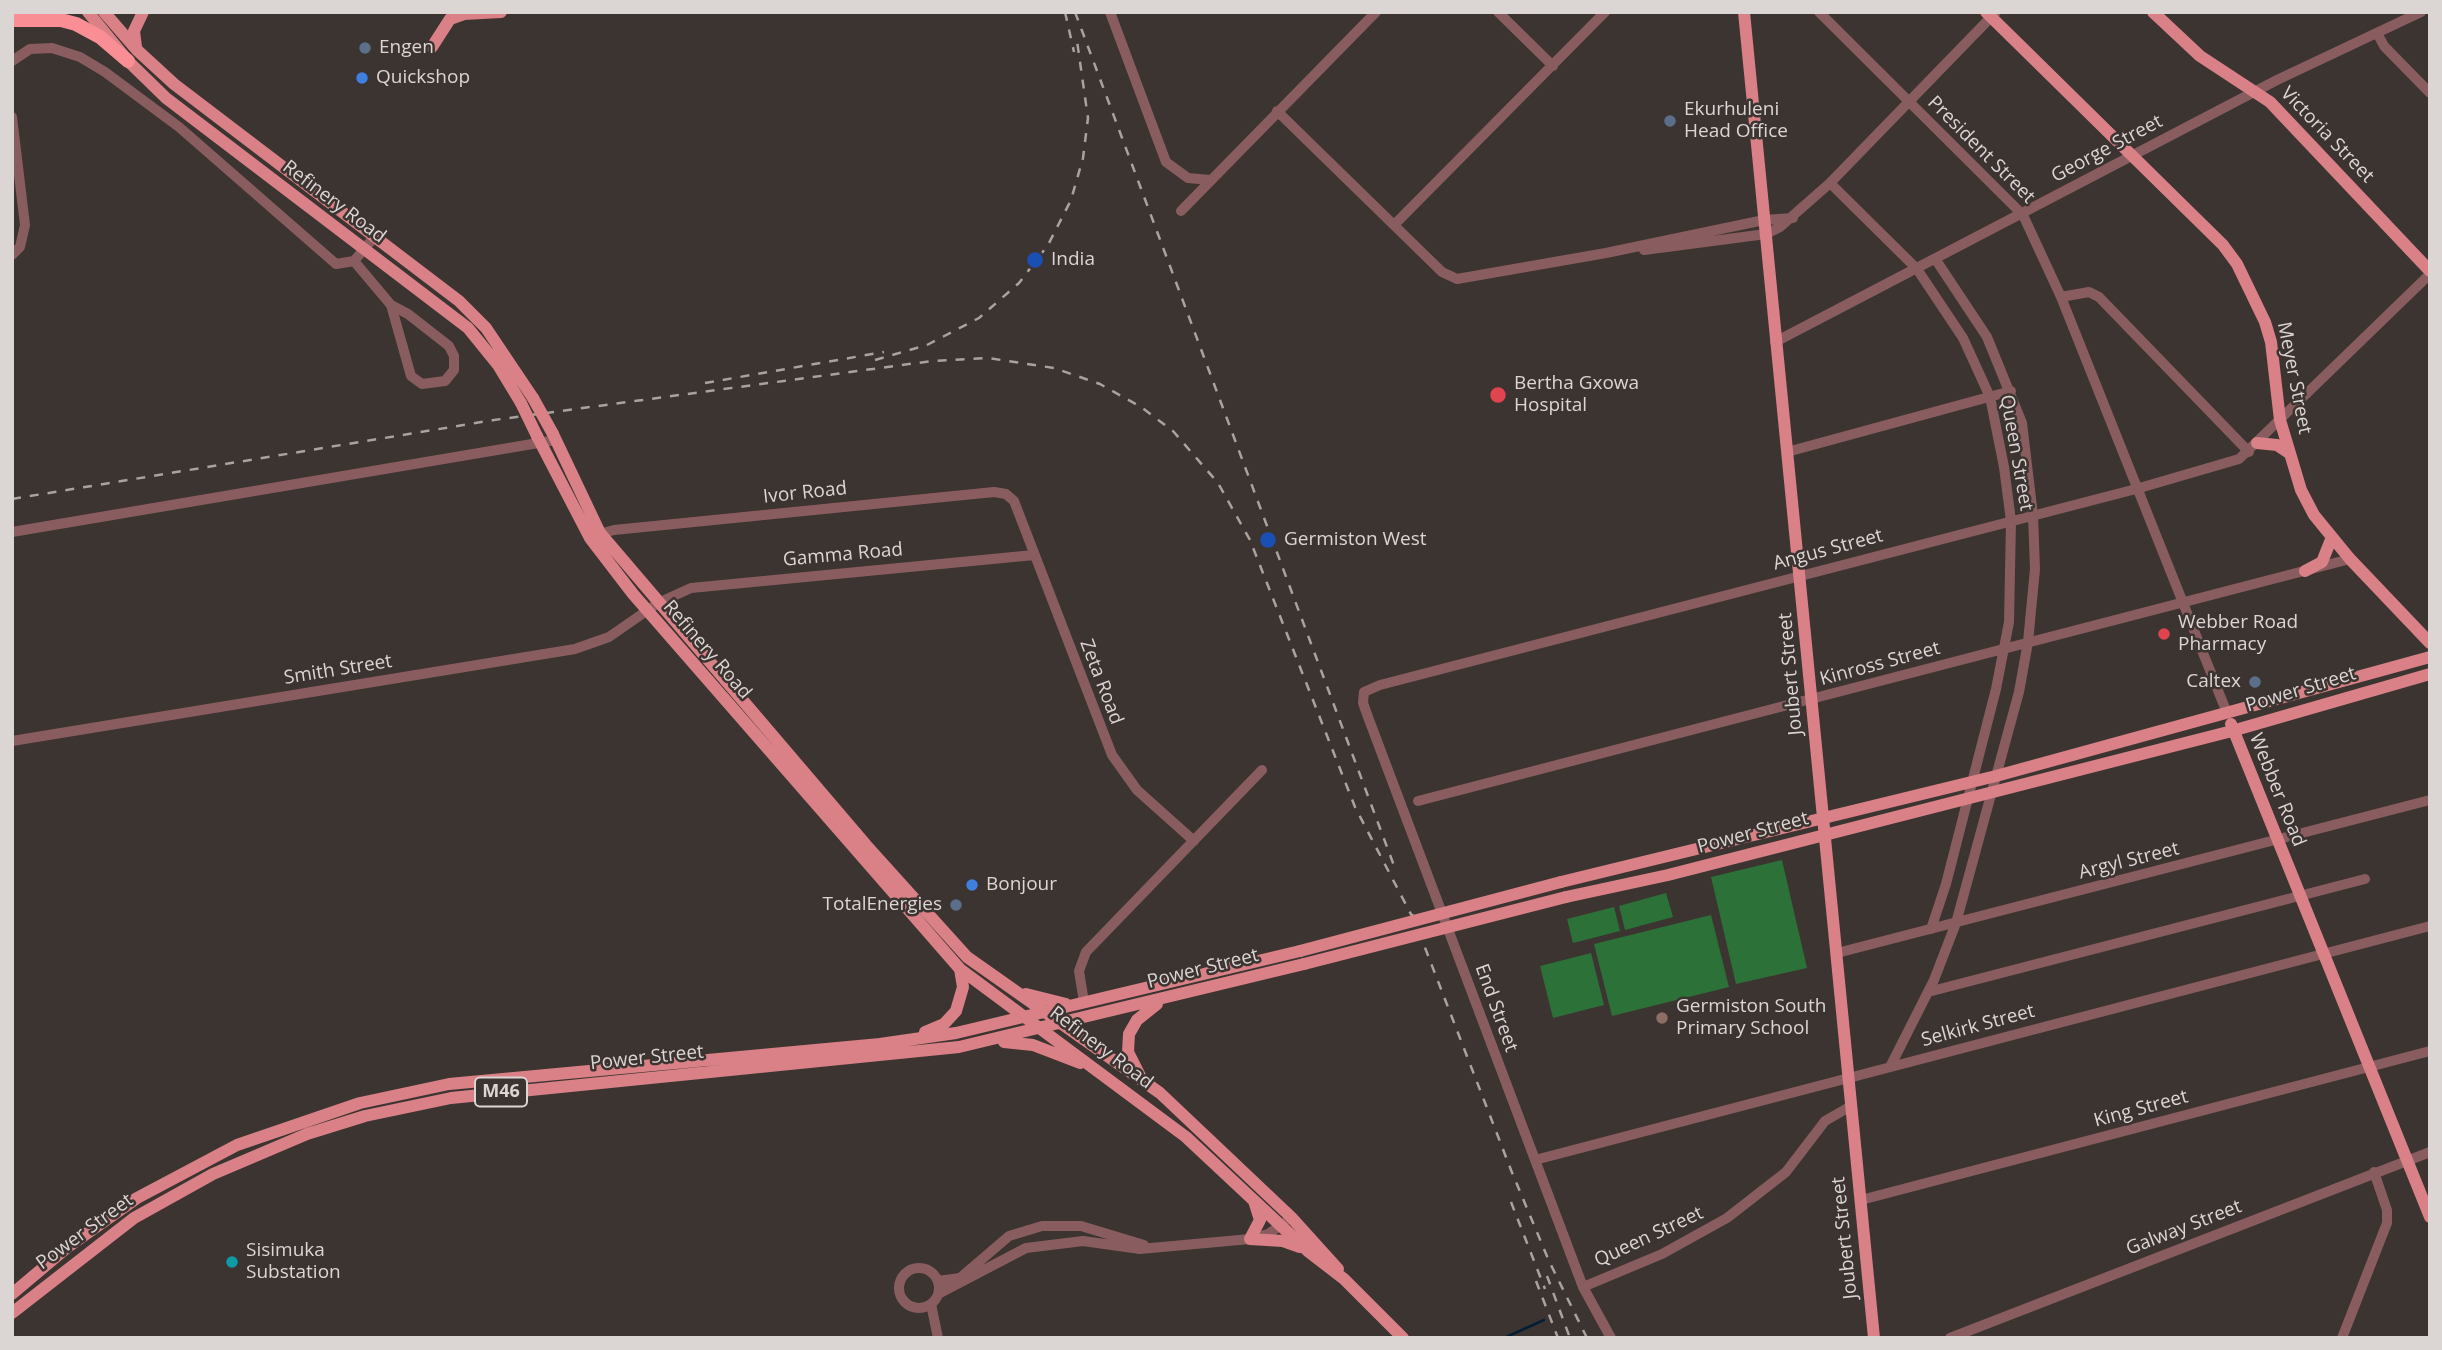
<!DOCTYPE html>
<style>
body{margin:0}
#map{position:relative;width:2442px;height:1350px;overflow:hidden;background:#3c3431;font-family:"Open Sans",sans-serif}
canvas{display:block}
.frame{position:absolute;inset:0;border:14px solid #dbd5d3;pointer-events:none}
</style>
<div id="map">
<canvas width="2442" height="1350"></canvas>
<div class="frame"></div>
</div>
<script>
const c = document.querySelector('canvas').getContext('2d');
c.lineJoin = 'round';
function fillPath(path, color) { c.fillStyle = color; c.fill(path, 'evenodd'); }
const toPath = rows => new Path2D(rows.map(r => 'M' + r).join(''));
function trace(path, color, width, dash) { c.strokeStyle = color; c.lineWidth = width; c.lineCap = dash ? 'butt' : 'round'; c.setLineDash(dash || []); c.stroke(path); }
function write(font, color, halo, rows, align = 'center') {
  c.font = font + ' "Open Sans",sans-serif'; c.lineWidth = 5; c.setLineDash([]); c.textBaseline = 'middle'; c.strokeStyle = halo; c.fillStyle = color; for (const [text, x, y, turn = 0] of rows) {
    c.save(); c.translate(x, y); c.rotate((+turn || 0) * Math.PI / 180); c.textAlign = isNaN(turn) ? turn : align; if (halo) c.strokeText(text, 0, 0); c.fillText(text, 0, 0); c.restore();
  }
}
const green = toPath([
 [1782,860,1807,968,1736,984,1711,877],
 [1666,893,1673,917,1625,930,1619,906],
 [1614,907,1620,931,1573,943,1567,919],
 [1711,915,1729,987,1612,1016,1594,944],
 [1591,953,1604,1005,1553,1018,1540,966]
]);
const stream = toPath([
 [1504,1338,1544,1320]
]);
const minor = toPath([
 [1110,12,1166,162,1188,178,1210,180],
 [1498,12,1553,66],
 [1819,12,2023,215,2061,297,2227,713],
 [2377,33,2384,46,2430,93],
 [12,61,30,49,52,48,80,57,105,72,179,127,336,264,354,261,376,235],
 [1277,111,1442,272,1457,279,1606,253,1764,220,1793,218],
 [12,117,25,225,20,247,12,255],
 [1830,183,1917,269,1963,338,1990,397,2004,467,2011,521,2009,622,1996,689,1946,884,1931,929],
 [1181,211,1376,12],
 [1394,225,1605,12],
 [1644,250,1766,234,1780,227,1830,183,1996,12],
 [354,261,391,305,408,314,449,346,454,356,454,370,445,381,422,384,411,376,391,305],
 [2061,297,2089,292,2099,297,2249,452],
 [1775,342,2277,80,2421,12],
 [1787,452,2011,391],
 [12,532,556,440],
 [596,535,614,530,994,492,1006,494,1014,501,1112,755,1137,790,1194,841],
 [12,741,575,649,609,637,658,603,691,588,1034,555],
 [1418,801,2350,559],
 [1837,953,2430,800],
 [1928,992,2365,879],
 [1084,1002,1079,971,1086,952,1262,770],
 [1890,1067,1934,980,1956,923,2019,692,2028,642,2035,569,2033,515,2022,423,1987,337,1936,260],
 [1535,1160,2430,926],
 [1861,1200,2430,1051],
 '899 1288a20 20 0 1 1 40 0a20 20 0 1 1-40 0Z',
 [938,1281,960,1278,1009,1236,1042,1226,1081,1226,1144,1245],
 [1583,1287,1662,1254,1727,1218,1786,1172,1825,1121,1851,1106],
 [938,1294,1026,1248,1083,1241,1140,1249,1250,1239,1268,1234,1284,1223],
 [931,1304,938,1338],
 [1611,1338,1583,1287,1368,717,1363,703,1364,692,1380,685,2136,489,2239,459,2430,274],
 [1950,1338,2430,1152],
 [2342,1338,2387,1223,2387,1210,2374,1172]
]);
const major = toPath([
 [88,12,128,61,166,98,468,328,498,365,521,403],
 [104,12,137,50,174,84,459,301,486,328,533,398],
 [1744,12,1874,1338],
 [1986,12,2223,245,2237,264,2265,322,2271,342,2280,420,2301,490,2314,515,2350,559,2430,643],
 [2153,12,2200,56,2270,102,2430,271],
 [136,47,134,31,143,12],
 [432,47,450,19,464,14,501,12],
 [553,434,600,533,866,845,967,957,1160,1093,1291,1217,1338,1269],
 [537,436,590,538,633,594,960,969,1186,1137,1309,1252,1344,1279,1403,1338],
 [2257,443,2277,445,2289,453],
 [2305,571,2322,562,2332,537],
 [2231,724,2430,1217],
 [1561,882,1996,776,2430,657],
 [1566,897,1668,875,2232,731,2430,674],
 [1026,994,1066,1004],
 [925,1032,944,1024,956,1011,963,987,960,969],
 [1004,1042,1033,1045,1080,1063],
 [1140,1076,1128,1052,1129,1034,1137,1020,1157,1004],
 [1250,1239,1283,1241,1300,1247],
 [1250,1239,1260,1220,1254,1201],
 [12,1294,69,1246,137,1198,237,1145,360,1103,449,1084,880,1044,956,1033,1300,951],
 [12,1313,134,1218,213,1174,307,1134,365,1116,451,1098,959,1047,1304,964]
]);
const highway = toPath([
 [12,20,61,20,76,24,100,37,128,61]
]);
const rail = toPath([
 [1065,12,1074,52],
 [1075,12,1396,871],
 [875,360,927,345,979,318,1019,283,1048,245,1071,200,1083,158,1088,118,1077,41],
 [705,383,884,352],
 [12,499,494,420,932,361,988,358,1054,368,1100,384,1141,407,1173,431,1218,483,1250,540,1355,807,1415,922],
 [1412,914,1511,1170,1549,1261,1587,1338],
 [1511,1202,1545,1289],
 [1547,1276,1570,1338],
 [1536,1281,1558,1338]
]);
const majorBridge = toPath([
 [533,398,553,434],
 [521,403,537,436],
 [1300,951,1561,882],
 [1304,964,1566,897]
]);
const markers = [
 [365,48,7,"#5c6f8a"],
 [362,78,7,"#3f7fe0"],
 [1670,121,7,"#5c6f8a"],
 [1035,260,9,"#1a4fb4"],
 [1498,395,9,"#e0444e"],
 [1268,540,9,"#1a4fb4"],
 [2164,634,7,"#e0444e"],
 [2255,682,7,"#5c6f8a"],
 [972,885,7,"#3f7fe0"],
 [956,905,7,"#5c6f8a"],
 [1662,1018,7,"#8d6e63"],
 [232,1262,7,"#0f9aa8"]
];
const shields = [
 [501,1092,52]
];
const shieldNames = [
 ["M46",501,1092]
];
const poiNames = [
 ["Engen",379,48],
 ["Quickshop",376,78],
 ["Ekurhuleni",1684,110],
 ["Head Office",1684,132],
 ["India",1051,260],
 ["Bertha Gxowa",1514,384],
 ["Hospital",1514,406],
 ["Germiston West",1284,540],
 ["Webber Road",2178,623],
 ["Pharmacy",2178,645],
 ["Caltex",2241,682,"right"],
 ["Bonjour",986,885],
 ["TotalEnergies",942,905,"right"],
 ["Germiston South",1676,1007],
 ["Primary School",1676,1029],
 ["Sisimuka",246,1251],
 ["Substation",246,1273]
];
const streetNames = [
 ["Victoria Street",2327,135,46],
 ["George Street",2107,149,-28],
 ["President Street",1981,150,45],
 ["Refinery Road",334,202,37],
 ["Meyer Street",2294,378,79],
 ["Queen Street",2016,453,80],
 ["Ivor Road",805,493,-6],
 ["Angus Street",1828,550,-15],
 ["Gamma Road",843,555,-5],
 ["Refinery Road",707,650,49],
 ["Kinross Street",1880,664,-15],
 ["Smith Street",338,670,-9],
 ["Joubert Street",1791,674,-95],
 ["Zeta Road",1101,682,69],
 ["Power Street",2301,690,-17],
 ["Webber Road",2277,790,68],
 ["Power Street",1753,833,-15],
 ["Argyl Street",2129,861,-14],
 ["Power Street",1203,969,-14],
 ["End Street",1496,1008,70],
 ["Selkirk Street",1978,1026,-15],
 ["Refinery Road",1101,1048,37],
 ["Power Street",647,1058,-6],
 ["King Street",2141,1109,-15],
 ["Galway Street",2184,1228,-21],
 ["Power Street",85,1232,-36],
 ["Queen Street",1649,1237,-25],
 ["Joubert Street",1845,1238,-96]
];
fillPath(green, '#2c7137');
trace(stream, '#061e34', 2.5);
trace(minor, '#895d5f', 10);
trace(major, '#d98186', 12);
trace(highway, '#f98e95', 14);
trace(rail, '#a9a2a0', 2.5, [9, 9]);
trace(majorBridge, '#d98186', 12);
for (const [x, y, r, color] of markers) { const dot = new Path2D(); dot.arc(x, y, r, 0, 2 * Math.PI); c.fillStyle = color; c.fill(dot); trace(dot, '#3c3431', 2.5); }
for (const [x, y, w] of shields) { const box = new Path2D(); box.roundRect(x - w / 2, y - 14.5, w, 29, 5); c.fillStyle = '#3c3431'; c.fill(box); trace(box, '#dbd5d3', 2); }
write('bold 18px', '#dbd5d3', null, shieldNames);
write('19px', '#dbd5d3', '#3c3431', poiNames, 'left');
write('19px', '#dbd5d3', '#3c3431', streetNames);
</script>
